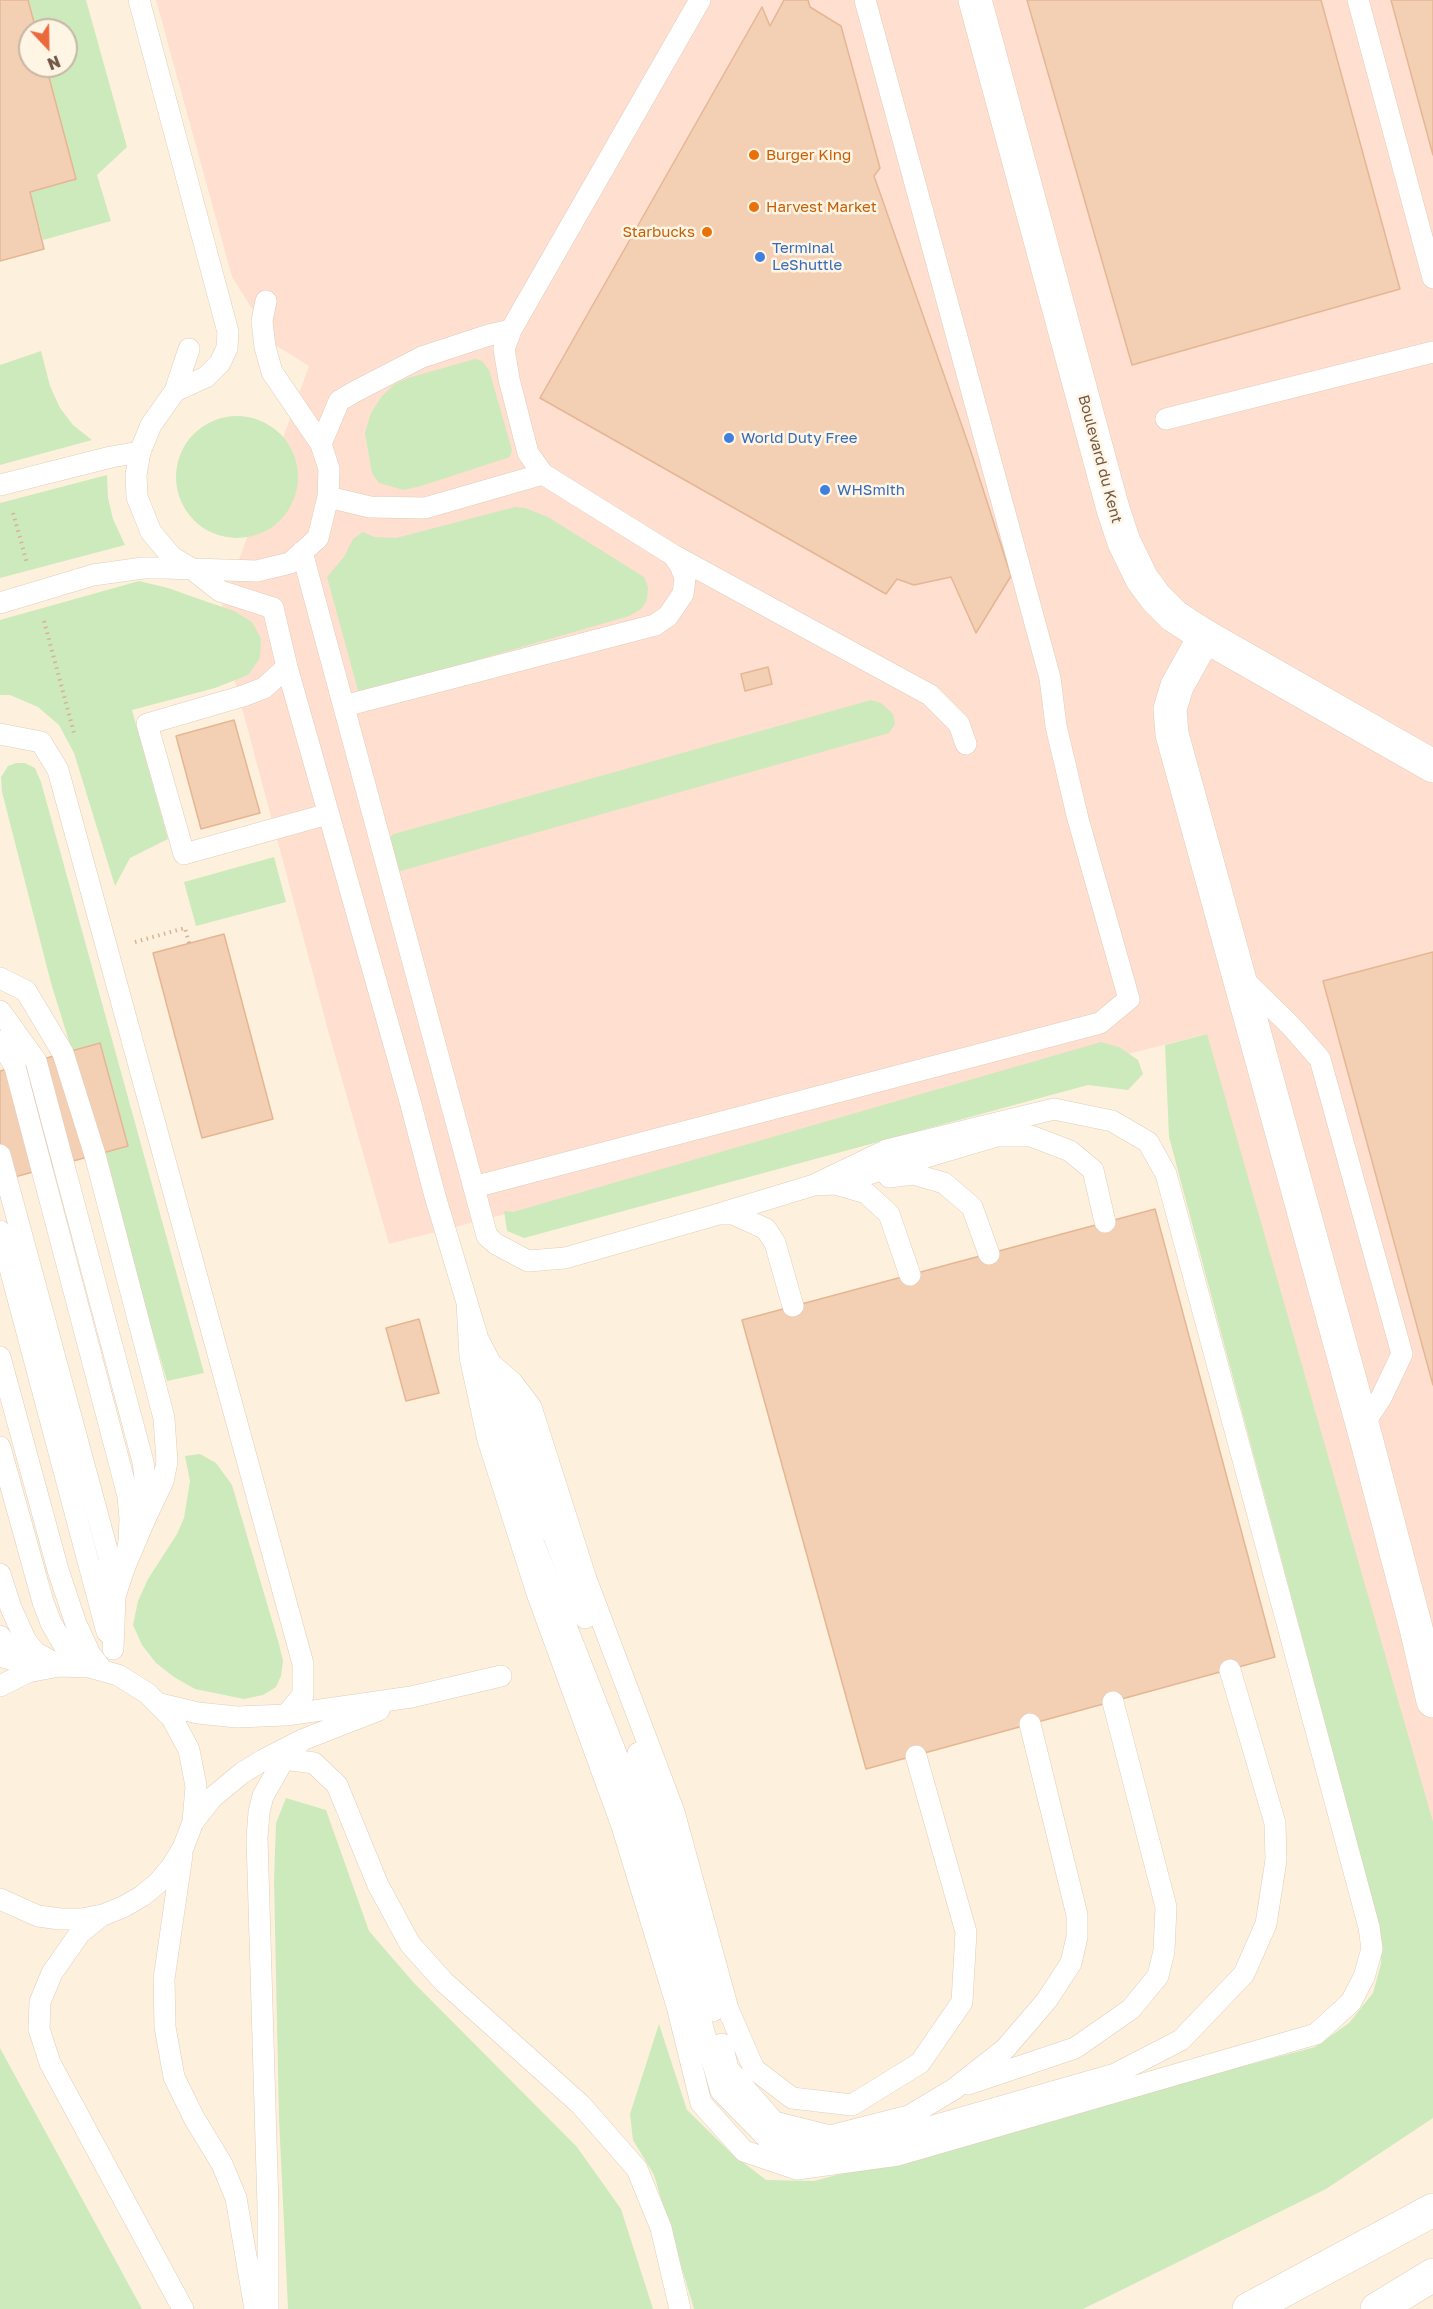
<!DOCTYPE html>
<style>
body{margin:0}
#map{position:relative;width:1433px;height:2309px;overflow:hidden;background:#fdf1dd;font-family:"Golos Text",sans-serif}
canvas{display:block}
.north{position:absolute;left:18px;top:18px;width:60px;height:60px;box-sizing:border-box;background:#fff5e4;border:2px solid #c7b6a4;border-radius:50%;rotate:158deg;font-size:16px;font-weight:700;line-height:24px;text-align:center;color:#735745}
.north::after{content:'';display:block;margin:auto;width:21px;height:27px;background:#ec693d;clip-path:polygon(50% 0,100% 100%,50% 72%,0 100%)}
</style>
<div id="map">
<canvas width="1433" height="2309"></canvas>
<div class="north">N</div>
</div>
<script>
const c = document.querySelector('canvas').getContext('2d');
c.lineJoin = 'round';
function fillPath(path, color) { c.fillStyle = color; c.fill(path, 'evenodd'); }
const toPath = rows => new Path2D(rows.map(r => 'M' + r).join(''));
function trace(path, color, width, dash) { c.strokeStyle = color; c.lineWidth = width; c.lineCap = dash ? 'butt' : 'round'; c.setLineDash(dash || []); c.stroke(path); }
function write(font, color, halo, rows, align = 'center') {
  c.font = font + ' "Golos Text",sans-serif'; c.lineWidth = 5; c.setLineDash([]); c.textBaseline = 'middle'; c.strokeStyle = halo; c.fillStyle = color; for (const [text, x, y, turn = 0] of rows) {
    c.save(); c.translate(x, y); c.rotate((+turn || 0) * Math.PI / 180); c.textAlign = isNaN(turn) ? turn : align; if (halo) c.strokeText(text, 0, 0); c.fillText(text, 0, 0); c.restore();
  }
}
const commercial = toPath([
 [156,0,1433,0,1433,1827,1206,1034,389,1244,329,1034,218,618,309,366,275,345,232,277]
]);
const green = toPath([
 [28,0,86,0,127,147,97,175,111,221,43,240,30,192,76,179,46,66,66,66,66,30,36,30],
 [41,351,50,386,60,408,73,425,92,440,0,465,0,365],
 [475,359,482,361,489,370,512,450,510,457,421,486,404,490,379,483,372,473,365,433,371,413,382,396,395,384,408,378],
 '176 477a61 61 0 1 1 122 0a61 61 0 1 1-122 0Z',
 [107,475,108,498,113,519,125,545,0,578,0,503],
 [515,507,525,508,548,517,644,577,648,587,647,600,641,609,629,616,359,694,327,577,344,557,353,539,363,532,374,537,396,538],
 [139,581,168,588,202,600,234,611,252,622,261,639,260,658,248,675,215,688,132,710,168,839,130,858,115,886,74,753,59,725,38,707,10,695,0,695,0,620],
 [871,700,881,703,893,714,895,724,889,733,397,872,387,839,394,834],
 [16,763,25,763,35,768,41,782,204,1373,167,1381,131,1259,104,1152,128,1145,100,1044,72,1051,51,983,2,792,1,777,8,766],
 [274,857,286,902,196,926,184,882],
 [1207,1034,1433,1822,1433,2118,1326,2189,1083,2309,694,2309,654,2175,633,2140,630,2114,659,2024,687,2110,731,2153,766,2180,814,2181,1315,2047,1349,2023,1373,1993,1381,1964,1380,1930,1169,1137,1165,1045],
 [1101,1042,1119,1047,1138,1060,1143,1074,1128,1090,1088,1085,524,1238,507,1231,504,1211,513,1212],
 [200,1454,216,1463,232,1485,279,1644,283,1661,281,1676,276,1687,263,1695,244,1699,195,1689,174,1677,156,1663,142,1645,133,1625,138,1601,148,1579,177,1534,184,1518,190,1481,185,1456],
 [286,1798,326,1810,369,1931,414,1983,577,2147,621,2209,653,2309,288,2309,279,2118,274,1880,276,1823],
 [0,2048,142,2309,0,2309]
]);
const building = toPath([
 [0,0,28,0,36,30,30,30,30,66,46,66,76,179,30,192,44,249,0,261,0,0],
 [784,0,808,0,810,7,841,26,880,168,874,176,970,449,1011,576,976,633,951,577,914,585,897,579,886,594,540,398,762,7,770,26,784,0],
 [1027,0,1321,0,1400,289,1132,365,1027,0],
 [1391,0,1433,0,1433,155,1391,0],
 [768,667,772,684,745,691,741,674,768,667],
 [234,720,260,813,201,829,176,736,234,720],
 [224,934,273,1119,202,1138,153,953,224,934],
 [1433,952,1433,1385,1323,981,1433,952],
 [100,1043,128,1146,0,1181,0,1071,100,1043],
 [1155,1209,1275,1657,866,1769,742,1320,1155,1209],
 [419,1319,439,1393,406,1401,386,1328,419,1319]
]);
const path = toPath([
 [13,513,27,563],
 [44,621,74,733],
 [135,942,185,928,189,943]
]);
const lane = toPath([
 [139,0,228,332,227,348,220,363,206,377,175,391,151,425,140,452,136,475,137,497,151,532,172,557,192,569,257,571,290,563,318,538,328,497,329,469,321,444,272,372,265,347,262,321,266,301],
 [1358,0,1433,278],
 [511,330,504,349,509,379,528,453,543,474,673,555,930,695,959,724,966,744],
 [175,391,189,349],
 [1166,419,1433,352],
 [321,444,339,401,356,391,422,357,489,335,511,330,700,0],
 [0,485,111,457,140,452],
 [328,497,370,507,425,508,543,474],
 [302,552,487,1236,496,1244,528,1261,565,1258,719,1214,733,1214,766,1229,775,1243,793,1306],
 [0,603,93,575,143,568,165,568,192,569,220,591,273,608,287,667,410,1101,435,1196,478,1339,491,1364,512,1382,531,1407,586,1579,674,1812,728,2009,754,2069,792,2098,852,2105,920,2063,962,2002,966,1932,916,1756],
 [287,667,264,688,243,696,147,724,184,854,328,814],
 [344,706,655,625,668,616,683,594,685,578,680,565,673,555],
 [0,734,41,742,58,770,303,1664,303,1695,286,1715],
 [1241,977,1292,1027,1320,1059,1402,1354,1381,1398,1363,1425],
 [0,978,26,991,63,1053,95,1155,164,1418,167,1462,163,1481,145,1519],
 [0,1011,36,1061,143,1462,148,1502,145,1519,125,1566],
 [0,1041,15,1067,128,1496,130,1519,129,1541,125,1566,115,1596],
 [0,1155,109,1557,115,1596,113,1649],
 [889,1177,913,1174,944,1183,972,1207,989,1254],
 [845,1181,997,1136,1031,1136,1070,1151,1093,1170,1105,1222],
 [474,1187,1100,1023,1129,999,1078,819,1056,726,1050,678,865,0],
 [722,1213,814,1185,835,1184,866,1193,889,1214,910,1275],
 [0,1231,107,1632],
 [467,1302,470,1357,488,1440,538,1596,622,1826,677,2006,701,2103,744,2151,797,2169,898,2155,1316,2034,1351,2002,1364,1977,1372,1949,1369,1927,1166,1174,1148,1142,1112,1121,1054,1109,887,1150,814,1185],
 [0,1357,58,1570,76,1624,90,1654,102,1670],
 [486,1368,534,1544,623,1771,685,1966,721,2091,770,2141,831,2155,1115,2074,1181,2040,1244,1974,1266,1924,1276,1860,1275,1823,1230,1670],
 [506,1390,517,1410,542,1505,585,1618],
 [0,1447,43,1602,51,1623,76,1666],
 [0,1574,11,1608,26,1641,35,1652,59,1666],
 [0,1636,18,1662],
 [0,1656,42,1668],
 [0,1686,28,1672,59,1666,89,1667,118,1675,147,1693,172,1718,189,1750,196,1786,193,1822,183,1848,172,1866,158,1883,142,1896,123,1907,103,1915,81,1919,60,1919,38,1916,0,1899],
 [160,1704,198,1713,237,1717,286,1715,411,1697,501,1676],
 [638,1753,686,1911,713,2011],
 [284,1759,314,1763,337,1785,378,1885,410,1944,444,1982,581,2105,637,2169,661,2228,680,2309],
 [193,1822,213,1797,242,1773,263,1760,302,1740,379,1710],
 [182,1855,164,1979,165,2027,174,2077,194,2118,222,2164,236,2198,255,2309],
 [102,1915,80,1933,52,1973,40,2002,39,2029,50,2063,183,2309],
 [722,2044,728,2069,774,2122,830,2136,909,2116,954,2089,1005,2049,1047,2000,1071,1963,1077,1937,1077,1915,1030,1724],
 [968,2084,1075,2048,1131,2009,1158,1976,1164,1951,1166,1907,1113,1702],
 [268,2309,268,2207,257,1838,259,1812,263,1796,284,1759,302,1740]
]);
const street = toPath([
 [1205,636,1177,686,1170,709,1172,734,1366,1438,1416,1628,1433,1701]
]);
const secondary = toPath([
 [975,0,1113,509,1124,542,1142,579,1156,598,1174,616,1205,636,1433,766],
 [1249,2309,1433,2210],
 [1377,2309,1433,2275]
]);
const markers = [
 [754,155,6,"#e8710a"],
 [754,207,6,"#e8710a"],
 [707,232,6,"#e8710a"],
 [760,257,6,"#3f7fe0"],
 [729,438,6,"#3f7fe0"],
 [825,490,6,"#3f7fe0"]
];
const foodNames = [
 ["Burger King",766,155],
 ["Harvest Market",766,207],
 ["Starbucks",695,232,"right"]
];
const shopNames = [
 ["Terminal",772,248],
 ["LeShuttle",772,265],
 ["World Duty Free",741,438],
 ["WHSmith",837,490]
];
const streetNames = [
 ["Boulevard du Kent",1100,459,75]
];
fillPath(commercial, '#fedfd0');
fillPath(green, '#cdeabc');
fillPath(building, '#f3cfb4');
trace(building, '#e6b694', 1.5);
trace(lane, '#e0cdb9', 22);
trace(street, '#e0cdb9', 34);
trace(secondary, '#e6ceb7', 34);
trace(path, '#d7b298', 4, [1.5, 4.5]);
trace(lane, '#fff', 21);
trace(street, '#fff', 33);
trace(secondary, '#fff', 33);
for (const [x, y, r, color] of markers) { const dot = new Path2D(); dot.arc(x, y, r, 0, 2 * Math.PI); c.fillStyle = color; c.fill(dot); trace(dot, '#fff5e4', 2); }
write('15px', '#c56008', '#fff5e4', foodNames, 'left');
write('15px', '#366cbe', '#fff5e4', shopNames, 'left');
write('15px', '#735745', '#fff5e4', streetNames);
</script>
